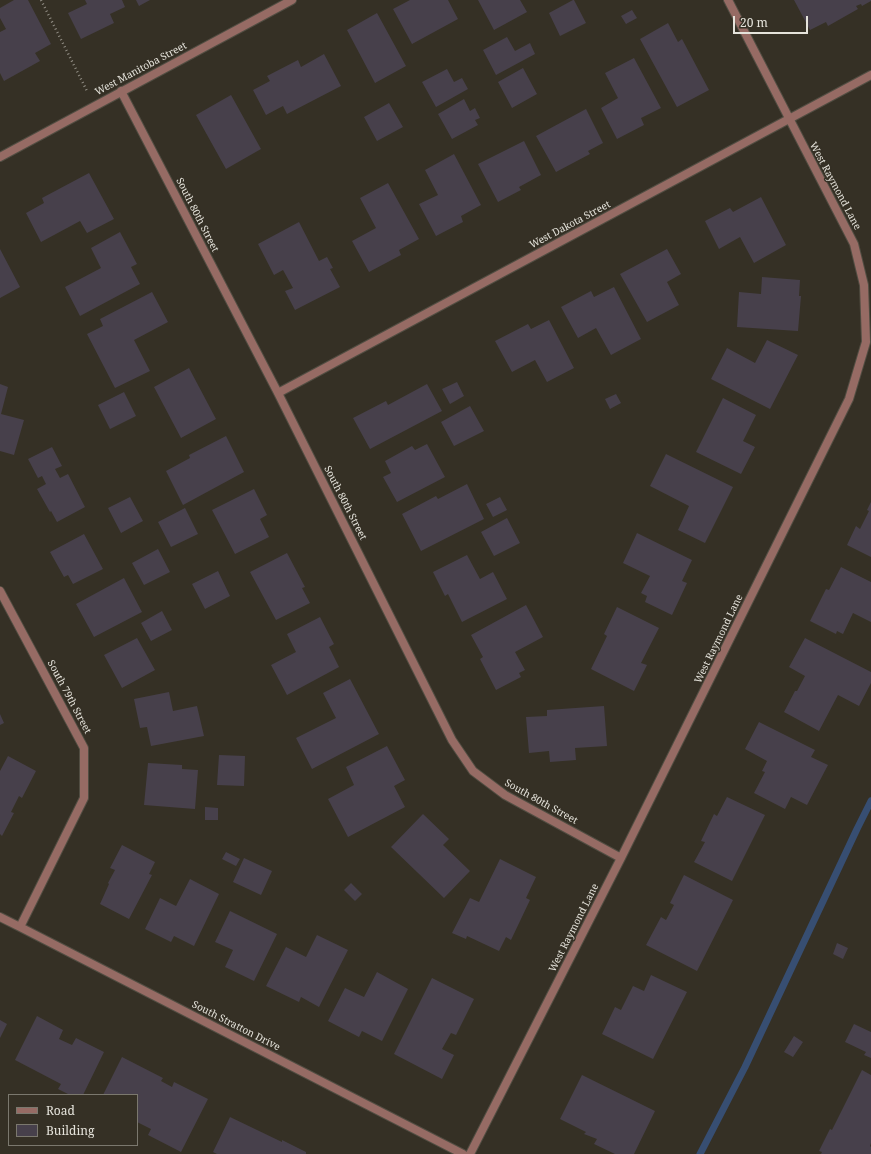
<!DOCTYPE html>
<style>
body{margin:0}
#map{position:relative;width:871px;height:1154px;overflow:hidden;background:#353025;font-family:"Noto Serif",serif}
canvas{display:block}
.legend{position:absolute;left:8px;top:1094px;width:130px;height:52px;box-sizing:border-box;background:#353025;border:1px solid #7b786e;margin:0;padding:5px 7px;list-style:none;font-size:12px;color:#e5e3db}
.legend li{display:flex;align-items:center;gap:8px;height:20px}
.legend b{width:20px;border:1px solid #7b786e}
.scale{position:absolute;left:733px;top:16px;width:75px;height:18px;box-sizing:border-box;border:2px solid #e5e3db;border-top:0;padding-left:5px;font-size:12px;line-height:14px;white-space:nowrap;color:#e5e3db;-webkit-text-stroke:3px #353025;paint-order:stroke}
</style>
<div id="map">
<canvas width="871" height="1154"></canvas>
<ul class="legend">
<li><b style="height:5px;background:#966b64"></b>Road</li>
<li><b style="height:11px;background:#47404b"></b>Building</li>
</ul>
<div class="scale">20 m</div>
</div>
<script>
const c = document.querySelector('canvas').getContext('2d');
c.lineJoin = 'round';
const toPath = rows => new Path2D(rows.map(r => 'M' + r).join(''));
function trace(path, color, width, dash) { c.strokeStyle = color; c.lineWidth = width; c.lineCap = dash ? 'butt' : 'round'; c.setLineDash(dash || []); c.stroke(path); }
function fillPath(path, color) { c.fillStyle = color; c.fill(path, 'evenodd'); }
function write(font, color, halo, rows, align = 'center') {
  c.font = font + ' "Noto Serif",serif'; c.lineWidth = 3; c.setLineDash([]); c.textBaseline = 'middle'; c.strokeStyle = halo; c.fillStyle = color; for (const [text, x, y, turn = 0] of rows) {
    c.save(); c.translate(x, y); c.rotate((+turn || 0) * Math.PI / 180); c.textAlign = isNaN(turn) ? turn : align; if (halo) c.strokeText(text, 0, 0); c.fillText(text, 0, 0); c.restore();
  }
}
const stream = toPath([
 [700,1154,745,1067,857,829,871,801]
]);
const building = toPath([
 [14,0,28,0,51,44,35,53,40,61,4,81,0,73,0,32,6,29,0,18,0,8],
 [85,0,122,0,125,7,110,14,114,23,81,39,68,13,87,4],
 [136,0,150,0,139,6],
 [410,0,448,0,458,19,412,44,393,9],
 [478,0,520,0,527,12,494,30],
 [573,0,574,0,586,23,560,36,549,13],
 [794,0,871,0,871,1,862,6,861,4,856,6,858,9,828,26,826,22,810,30],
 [632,10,637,18,626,24,621,16],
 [377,13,406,66,375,83,347,30],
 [668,23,678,42,682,39,709,90,677,107,640,39],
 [507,37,515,51,530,43,535,54,496,75,483,50],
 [324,54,341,86,287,114,283,106,266,115,253,90,270,81,267,76,298,60,301,67],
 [634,58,661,108,641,118,644,125,617,139,601,108,618,98,605,73],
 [523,68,537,94,512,108,498,82],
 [447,69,454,82,462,78,468,89,436,107,422,82],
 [231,95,261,149,226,169,196,115],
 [464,99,470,111,475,108,480,118,475,120,478,125,452,139,438,114],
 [389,103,403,127,377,141,364,117],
 [586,109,603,143,588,151,590,154,556,172,536,136],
 [524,141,541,175,519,187,521,190,498,202,478,164],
 [454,154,481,205,461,216,463,222,436,236,419,204,438,195,425,170],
 [89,173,114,219,87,233,80,221,41,242,26,213,44,203,42,198],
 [388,183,419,239,399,250,401,255,369,272,352,241,376,228,360,198],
 [761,197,786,245,754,263,740,237,719,249,705,221,730,208,733,212],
 [299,222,319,261,327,257,333,268,330,269,340,287,295,310,285,291,293,288,283,270,274,275,258,244],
 [120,232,137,264,131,267,140,284,80,316,65,287,101,268,91,248],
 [0,249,20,287,0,298],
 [667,249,681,274,667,282,679,305,647,322,620,274],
 [762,277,800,280,799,296,801,296,798,331,737,327,739,292,761,294],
 [614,287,641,339,611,355,596,328,578,338,561,307,591,291,594,297],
 [152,292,168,322,134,340,150,371,115,388,87,334,103,326,100,319],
 [549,320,574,368,547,382,535,360,512,372,495,341,528,324,531,329],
 [767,340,798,355,770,409,711,379,727,348,755,363],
 [189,368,216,419,181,438,154,387],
 [457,382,464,396,450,404,442,389],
 [0,384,8,387,1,414,24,420,14,455,0,451],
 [427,384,442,411,370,449,353,418,386,401,388,405],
 [124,392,136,416,110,429,98,405],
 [616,394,621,403,610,409,605,399],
 [723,398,756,415,743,441,755,447,741,474,696,452],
 [470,406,484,431,454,446,441,422],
 [226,436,244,472,183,505,166,471,190,458,189,455],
 [427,444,445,477,397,502,383,477,391,473,385,461,412,446,415,450],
 [52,447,62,466,55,469,60,478,68,474,85,507,57,522,51,511,50,512,37,489,46,484,42,476,38,478,28,459],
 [666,454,733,487,705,543,678,530,689,506,650,486],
 [467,484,484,519,421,551,402,514,436,496,438,499],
 [254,489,267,515,260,519,269,537,235,554,212,510],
 [130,497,143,521,121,533,108,508],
 [500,497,507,510,493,517,486,504],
 [871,502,871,557,847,545,856,526,860,529,869,511,867,510],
 [185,508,198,534,171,547,158,522],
 [507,518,520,543,494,556,481,532],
 [637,533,692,560,682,581,687,583,672,615,645,602,647,596,641,593,650,576,623,563],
 [84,534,103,569,73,584,68,575,64,577,50,552],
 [158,549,170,572,144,585,132,563],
 [287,553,305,587,302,588,310,603,276,620,250,572],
 [467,555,480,579,493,572,507,599,462,622,448,594,445,596,433,572],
 [841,567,871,582,871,622,853,613,843,634,837,631,836,634,810,621,826,589,829,590],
 [218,571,230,596,205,609,192,584],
 [124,578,142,612,94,637,76,604],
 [526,605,543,637,515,652,525,670,519,673,521,677,496,690,480,659,483,657,471,635],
 [617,607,659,628,641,663,647,665,634,691,591,669,607,636,604,634],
 [162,611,172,630,151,641,141,623],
 [320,617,334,644,329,647,339,667,287,695,271,665,296,652,287,634],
 [137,638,155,670,122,688,104,655],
 [805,638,871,672,871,683,859,706,838,695,819,731,784,712,795,691,797,691,805,676,789,667],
 [350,679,379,734,312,769,296,738,336,718,323,693],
 [169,692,173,711,197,706,204,736,151,746,147,727,140,728,134,699],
 [604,706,607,746,575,748,576,760,550,762,549,751,529,753,526,717,547,716,547,710],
 [0,714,4,723,0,725],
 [759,722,815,750,811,757,828,765,807,805,791,797,785,809,754,793,765,772,762,771,767,761,745,749],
 [387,746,405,780,394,786,405,807,348,837,328,799,354,785,346,767],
 [219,755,245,756,244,786,217,785],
 [8,756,36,771,22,798,19,796,11,812,14,813,2,836,0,834,0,771],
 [148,763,182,765,182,769,198,770,195,809,144,805],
 [727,797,765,815,732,881,694,862,705,842,701,841,714,814,717,816],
 [205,807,218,808,218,820,205,820],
 [423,814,449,839,443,845,470,871,444,898,391,847],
 [122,845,155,862,149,874,152,875,129,919,100,904,109,884,108,883,115,870,110,868],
 [226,852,240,859,236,866,222,859],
 [244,858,272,871,261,895,233,882],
 [500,859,536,877,526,898,530,900,511,940,506,937,499,951,467,936,466,939,452,933,470,898,479,902],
 [684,875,733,900,697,971,646,945,661,917,666,920,674,905,670,903],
 [190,879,219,894,194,946,174,936,171,942,145,929,160,898,176,906],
 [351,883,362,894,355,901,344,890],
 [230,911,277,934,254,981,225,967,233,950,215,942],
 [317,935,348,950,319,1007,301,997,299,1002,266,986,286,947,306,957],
 [837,943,848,948,843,959,833,954],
 [377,972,408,989,382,1041,362,1031,359,1037,328,1021,345,988,364,997],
 [651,975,687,992,653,1059,602,1034,615,1007,621,1010,633,986,644,991],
 [432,978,474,999,456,1035,451,1033,442,1049,454,1055,442,1079,394,1054],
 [37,1016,63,1030,59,1039,72,1045,76,1038,104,1052,83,1095,70,1095,58,1089,61,1084,15,1060],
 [0,1020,7,1024,0,1038],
 [854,1024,871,1032,871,1058,864,1055,866,1052,845,1042],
 [794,1036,803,1042,793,1057,784,1052],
 [122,1057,163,1078,161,1081,172,1087,174,1082,208,1099,181,1152,148,1135,151,1129,137,1122,137,1095,103,1095],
 [862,1070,871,1075,871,1143,870,1146,871,1147,871,1154,821,1154,822,1152,819,1151,830,1129,832,1130],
 [582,1075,655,1111,634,1154,615,1154,594,1144,597,1139,584,1134,586,1132,560,1119],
 [230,1117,282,1142,282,1140,306,1152,306,1154,217,1154,213,1152]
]);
const path = toPath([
 [41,0,87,91]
]);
const street = toPath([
 [121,91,278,393,452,740,473,771,505,795,621,858],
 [0,157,292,0],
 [278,393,871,75],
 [0,591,84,748,84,798,20,927],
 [0,917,20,927,463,1154],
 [470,1154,621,858,849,399,866,342,864,285,854,244,728,0]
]);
const streetNames = [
 ["West Manitoba Street",141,69,-28],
 ["West Raymond Lane",835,186,62],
 ["South 80th Street",197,215,63],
 ["West Dakota Street",570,225,-28],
 ["South 80th Street",345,503,63],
 ["West Raymond Lane",719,639,-64],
 ["South 79th Street",69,697,62],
 ["South 80th Street",541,802,29],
 ["West Raymond Lane",574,928,-63],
 ["South Stratton Drive",236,1026,27]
];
trace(stream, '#374e72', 7);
fillPath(building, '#47404b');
trace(street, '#514d42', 10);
trace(path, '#928e85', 2.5, [1, 3]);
trace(street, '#966b64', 8);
write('10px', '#e5e3db', '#353025', streetNames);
</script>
